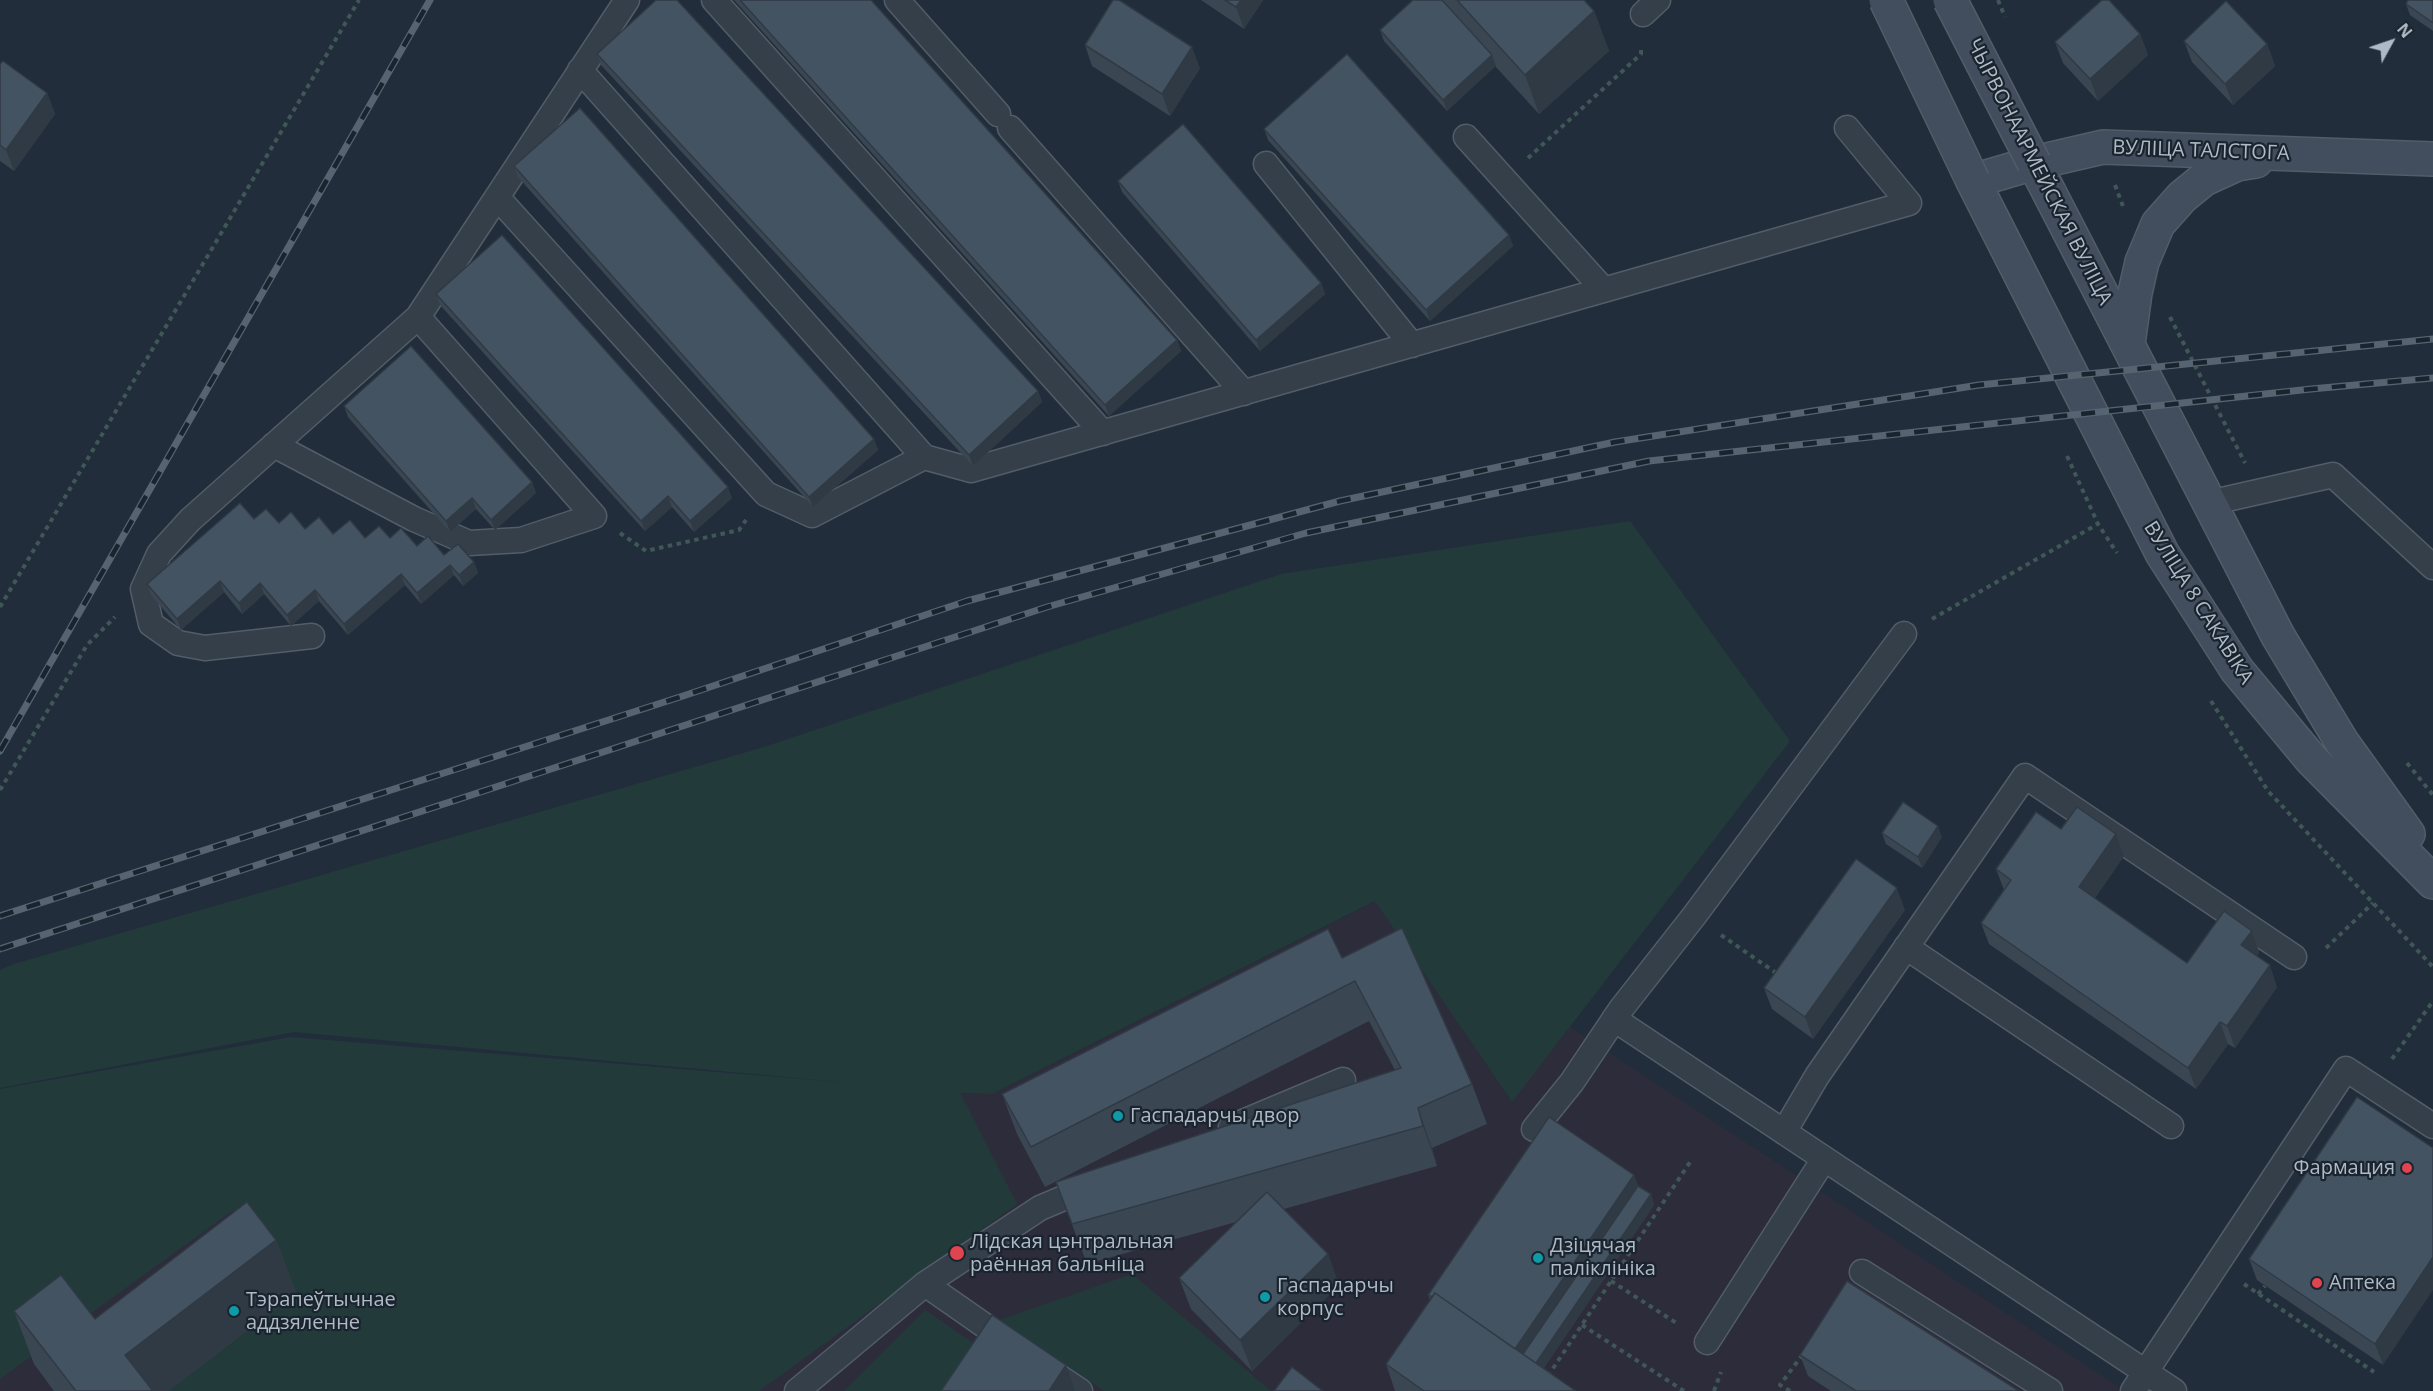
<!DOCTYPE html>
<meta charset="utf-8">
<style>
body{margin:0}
#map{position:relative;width:2433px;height:1391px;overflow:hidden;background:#212d3a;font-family:"Open Sans",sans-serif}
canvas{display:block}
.north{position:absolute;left:2361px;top:12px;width:60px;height:60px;-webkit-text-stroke:4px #1a242f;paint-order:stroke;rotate:50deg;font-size:16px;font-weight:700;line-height:24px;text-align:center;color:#afbac6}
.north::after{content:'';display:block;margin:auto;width:21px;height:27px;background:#afbac6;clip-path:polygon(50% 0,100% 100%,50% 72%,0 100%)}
</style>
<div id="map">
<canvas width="2433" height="1391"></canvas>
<div class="north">N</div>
</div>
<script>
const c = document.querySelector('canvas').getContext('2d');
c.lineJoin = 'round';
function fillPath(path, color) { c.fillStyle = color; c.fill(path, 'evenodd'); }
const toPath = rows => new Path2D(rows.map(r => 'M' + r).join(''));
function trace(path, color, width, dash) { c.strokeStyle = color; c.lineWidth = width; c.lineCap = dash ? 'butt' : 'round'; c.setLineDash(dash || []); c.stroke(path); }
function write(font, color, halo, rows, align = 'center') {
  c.font = font + ' "Open Sans",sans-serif'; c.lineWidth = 4.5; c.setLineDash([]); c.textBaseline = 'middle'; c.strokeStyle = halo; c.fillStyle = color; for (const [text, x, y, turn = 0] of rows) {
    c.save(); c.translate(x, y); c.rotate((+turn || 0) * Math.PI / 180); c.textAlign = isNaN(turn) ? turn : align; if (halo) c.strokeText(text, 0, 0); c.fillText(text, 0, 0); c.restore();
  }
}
const medical = toPath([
 [1376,901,1511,1101,1570,1027,2125,1391,0,1391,0,1115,286,1066,992,1094]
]);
const green = toPath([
 [1630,521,1790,741,1512,1102,1375,901,992,1094,960,1093,1017,1204,759,1391,168,1391,295,1293,232,1211,0,1379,0,1089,291,1037,852,1083,294,1032,0,1088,0,970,14,964,764,747,1281,574],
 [1132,1274,1271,1391,1104,1391,999,1320],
 [925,1310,1011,1369,997,1391,844,1391]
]);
const path = toPath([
 [1998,0,2005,17],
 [1528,158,1641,54,1641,47],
 [2115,185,2124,209],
 [2170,317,2245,463],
 [2067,456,2098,524,2117,553],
 [620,533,646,551,739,530,746,520],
 [0,607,359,0],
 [1932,619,2098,524],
 [2211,701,2268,791,2433,967],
 [2407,763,2433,795],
 [0,790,87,645,115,617],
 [1721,935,1779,975],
 [2326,948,2373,903],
 [2392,1059,2433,1001],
 [1611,1281,1678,1324],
 [2244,1284,2374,1372],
 [2258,1294,2265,1286],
 [1582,1325,1684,1391],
 [1548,1376,1690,1162],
 [1714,1391,1721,1372],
 [1790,1391,1780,1385,1803,1354]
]);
const lane = toPath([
 [714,0,1103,433],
 [897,0,998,114],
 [1643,14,1658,0],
 [580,70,924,457],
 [1010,128,1244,393],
 [1466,137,1604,290],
 [1266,164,1412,345],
 [497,197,766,494,812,515,924,457,971,470,1909,203,1847,128],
 [274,445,414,519,469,543,521,540,594,516,418,317],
 [2209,503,2333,475,2433,567],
 [312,636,205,648,178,643,151,624,143,589,159,554,190,520,418,317,627,0],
 [1906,947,2171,1126],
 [1614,1019,2174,1391],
 [1231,1127,1343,1080],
 [1534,1129,1572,1082,1621,1009,1694,916,1904,634],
 [1784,1132,1817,1076,2025,776,2294,957],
 [1862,1272,2050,1391],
 [925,1284,1040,1208,1092,1186],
 [1707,1342,1824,1159],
 [1047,1369,1080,1391],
 [797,1391,925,1284,1011,1344],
 [2133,1391,2346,1069,2433,1126]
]);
const secondary = toPath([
 [2433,159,2103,147,2034,163,1973,181,2162,553,2237,670,2311,759,2433,882],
 [2034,163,2278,636,2342,742,2408,834],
 [2128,344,2135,293,2142,262,2158,224,2182,197,2204,179,2237,164,2256,161]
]);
const rail = toPath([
 [0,751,430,0],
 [0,916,683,696,967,601,1340,501,1615,442,1979,385,2433,339],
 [0,949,1047,607,1306,533,1649,461,2311,389,2433,378]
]);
const secondaryBridge = toPath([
 [1886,0,1973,181],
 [1950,0,2034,163]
]);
const wall = toPath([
 [734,0,871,0,1177,340,1181,351,1109,416],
 [1201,0,1263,0,1244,29],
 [1413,0,1584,0,1594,11,1609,51,1539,114,1495,66,1447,111,1384,41,1380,30],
 [2433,0,2433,31,2410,15,2406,4],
 [2140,34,2148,55,2098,101,2063,63,2055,42],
 [2184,41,2267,44,2275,66,2233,105,2192,62],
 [1085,45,1200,68,1170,116,1092,66],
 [597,54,1038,391,1042,402,973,466,601,65],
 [0,64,47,93,55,114,14,171,0,161],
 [1264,129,1509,235,1513,246,1430,321,1268,140],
 [514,166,874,439,878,450,813,507,518,177],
 [1118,181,1321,283,1325,294,1260,351,1122,192],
 [436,294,732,498,694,532,672,507,645,531,440,305],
 [344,406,532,482,536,493,495,530,476,509,450,532,348,417],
 [254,519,333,534,365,538,390,538,444,555,474,562,478,573,463,586,454,575,421,604,405,585,348,635,319,601,291,626,264,594,242,614,224,592,181,630,151,595,147,584],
 [2061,829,2116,834,2124,856,2095,898,2187,963,2252,931,2259,952,2257,956,2277,987,2235,1048,2228,1044,2196,1089,1989,944,1981,923,2004,890,1996,869],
 [1882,833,1942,837,1922,868,1886,844],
 [1905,910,1813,1039,1772,1009,1764,988],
 [1342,958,1472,1084,1487,1124,1432,1148,1437,1166,1284,1209,1328,1254,1339,1285,1252,1371,1191,1309,1179,1278,1236,1222,1087,1264,1056,1182,1395,1070,1369,1021,1045,1187,1017,1134,1002,1094],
 [2357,1097,2383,1365,2257,1280,2249,1259],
 [1634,1175,1638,1186,1651,1194,1654,1205,1544,1368,1576,1391,1395,1391,1386,1364,1430,1300,1428,1295],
 [276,1240,296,1293,168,1391,54,1391,34,1364,14,1311,95,1319],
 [1800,1355,2019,1391,1831,1391,1808,1376]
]);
const shadedWall = toPath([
 [1241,0,1263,0,1244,29,1236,7],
 [1594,11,1609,51,1539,114,1525,75],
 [2140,34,2148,55,2098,101,2090,79],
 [2267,44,2275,66,2233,105,2225,84],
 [1192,47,1200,68,1170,116,1162,94],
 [1492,55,1496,66,1447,111,1443,100],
 [47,93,55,114,14,171,6,150],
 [1509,235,1513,246,1430,321,1426,310],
 [1321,283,1325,294,1260,351,1256,340],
 [1177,340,1181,351,1109,416,1105,405],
 [1038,391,1042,402,973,466,969,455],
 [874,439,878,450,813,507,809,497],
 [532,482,536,493,495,530,491,520],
 [728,487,732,498,694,532,690,521],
 [668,496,672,507,645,531,641,521],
 [472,498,476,509,450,532,446,521],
 [474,562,478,573,463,586,459,575],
 [450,565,454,575,421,604,417,593],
 [401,574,405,585,348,635,344,624],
 [220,581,224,592,181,630,177,619],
 [260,583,264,594,242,614,239,603],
 [315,590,319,601,291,626,287,615],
 [1938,826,1942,837,1922,868,1918,857],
 [2116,834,2124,856,2087,909,2079,887],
 [1897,888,1905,910,1813,1039,1805,1017],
 [2252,931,2259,952,2249,967,2241,945],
 [2270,965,2277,987,2235,1048,2227,1026],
 [2220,1022,2228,1044,2196,1089,2188,1068],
 [1418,1108,1432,1148,1437,1166,1423,1126],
 [1634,1175,1642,1197,1524,1368,1513,1353],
 [1651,1194,1654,1205,1534,1383,1530,1372],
 [276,1240,296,1293,168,1391,138,1391,125,1355],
 [1328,1254,1339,1285,1252,1371,1240,1340],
 [2433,1257,2433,1290,2383,1365,2375,1344],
 [1066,1365,1075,1391,1049,1391]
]);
const building = toPath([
 [656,0,677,0,1038,391,969,455,597,54,656,0],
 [740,0,871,0,1177,340,1105,405,740,0],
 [1113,0,1119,0,1192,47,1162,94,1085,45,1113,0],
 [1225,0,1241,0,1236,7,1225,0],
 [1413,0,1442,0,1492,55,1443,100,1380,30,1413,0],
 [1457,0,1584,0,1594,11,1525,75,1457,0],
 [2102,0,2109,0,2140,34,2090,79,2055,42,2102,0],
 [2408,0,2433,0,2433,23,2406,4,2408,0],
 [2226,1,2267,44,2225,84,2184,41,2226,1],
 [1347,54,1509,235,1426,310,1264,129,1347,54],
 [3,61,47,93,6,150,0,145,0,64,3,61],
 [580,108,874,439,809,497,514,166,580,108],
 [1183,124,1321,283,1256,340,1118,181,1183,124],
 [502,235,728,487,690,521,668,496,641,521,436,294,502,235],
 [411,346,532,482,491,520,472,498,446,521,344,406,411,346],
 [240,503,254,519,266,509,279,523,291,512,305,529,319,517,333,534,350,520,365,538,379,526,390,538,401,528,417,546,428,536,444,555,458,544,474,562,459,575,450,565,417,593,401,574,344,624,315,590,287,615,260,583,239,603,220,581,177,619,147,584,240,503],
 [1903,802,1938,826,1918,857,1882,833,1903,802],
 [2077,807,2116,834,2079,887,2187,963,2224,911,2252,931,2241,945,2270,965,2227,1026,2220,1022,2188,1068,1981,923,2011,880,1996,869,2036,812,2061,829,2077,807],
 [1856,859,1897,888,1805,1017,1764,988,1856,859],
 [1402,928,1472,1084,1418,1108,1423,1126,1072,1224,1056,1182,1401,1068,1355,981,1031,1147,1002,1094,1328,929,1342,958,1402,928],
 [2357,1097,2433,1148,2433,1257,2375,1344,2249,1259,2357,1097],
 [1549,1117,1634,1175,1515,1349,1435,1293,1432,1297,1428,1295,1549,1117],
 [1638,1186,1651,1194,1536,1363,1523,1354,1638,1186],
 [1267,1192,1328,1254,1240,1340,1179,1278,1267,1192],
 [247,1202,276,1240,125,1355,153,1391,76,1391,14,1311,61,1275,95,1319,247,1202],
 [1847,1281,2019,1391,1856,1391,1800,1355,1847,1281],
 [1435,1293,1576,1391,1424,1391,1386,1364,1435,1293],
 [992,1315,1066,1365,1049,1391,941,1391,992,1315],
 [1292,1367,1323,1391,1274,1391,1292,1367]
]);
const markers = [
 [1118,1116,6,"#0f9aa8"],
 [2407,1168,6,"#e0444e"],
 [957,1253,8,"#e0444e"],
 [1538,1258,6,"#0f9aa8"],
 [2317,1283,6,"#e0444e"],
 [1265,1297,6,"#0f9aa8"],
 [234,1311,6,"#0f9aa8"]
];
const streetNames = [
 ["ВУЛІЦА ТАЛСТОГА",2201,151,2],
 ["ЧЫРВОНААРМЕЙСКАЯ ВУЛІЦА",2039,172,63],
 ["ВУЛІЦА 8 САКАВІКА",2198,603,58]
];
const poiNames = [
 ["Гаспадарчы двор",1130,1116],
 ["Фармация",2395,1168,"right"],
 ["Лідская цэнтральная",970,1242],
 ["раённая бальніца",970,1265],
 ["Дзіцячая",1550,1246],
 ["паліклініка",1550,1269],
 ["Аптека",2329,1283],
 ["Гаспадарчы",1277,1286],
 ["корпус",1277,1309],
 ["Тэрапеўтычнае",246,1300],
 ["аддзяленне",246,1323]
];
fillPath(medical, '#2d2c3b');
fillPath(green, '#233a3b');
trace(lane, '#525d68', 27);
trace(secondary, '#525d68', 36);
trace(path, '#405758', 4, [4.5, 4.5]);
trace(lane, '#343f4a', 24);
trace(secondary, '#424e5d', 33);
trace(rail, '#566371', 7);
trace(rail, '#1a242f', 4.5, [14]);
trace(secondaryBridge, '#525d68', 36, []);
trace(secondaryBridge, '#424e5d', 33);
fillPath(wall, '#3a4753');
fillPath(shadedWall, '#303a44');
fillPath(building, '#445361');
trace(building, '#303a44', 1.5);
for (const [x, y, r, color] of markers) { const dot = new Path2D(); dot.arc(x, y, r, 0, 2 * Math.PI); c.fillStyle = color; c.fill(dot); trace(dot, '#1a242f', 2); }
write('20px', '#afbac6', '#1a242f', streetNames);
write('20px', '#afbac6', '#1a242f', poiNames, 'left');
</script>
